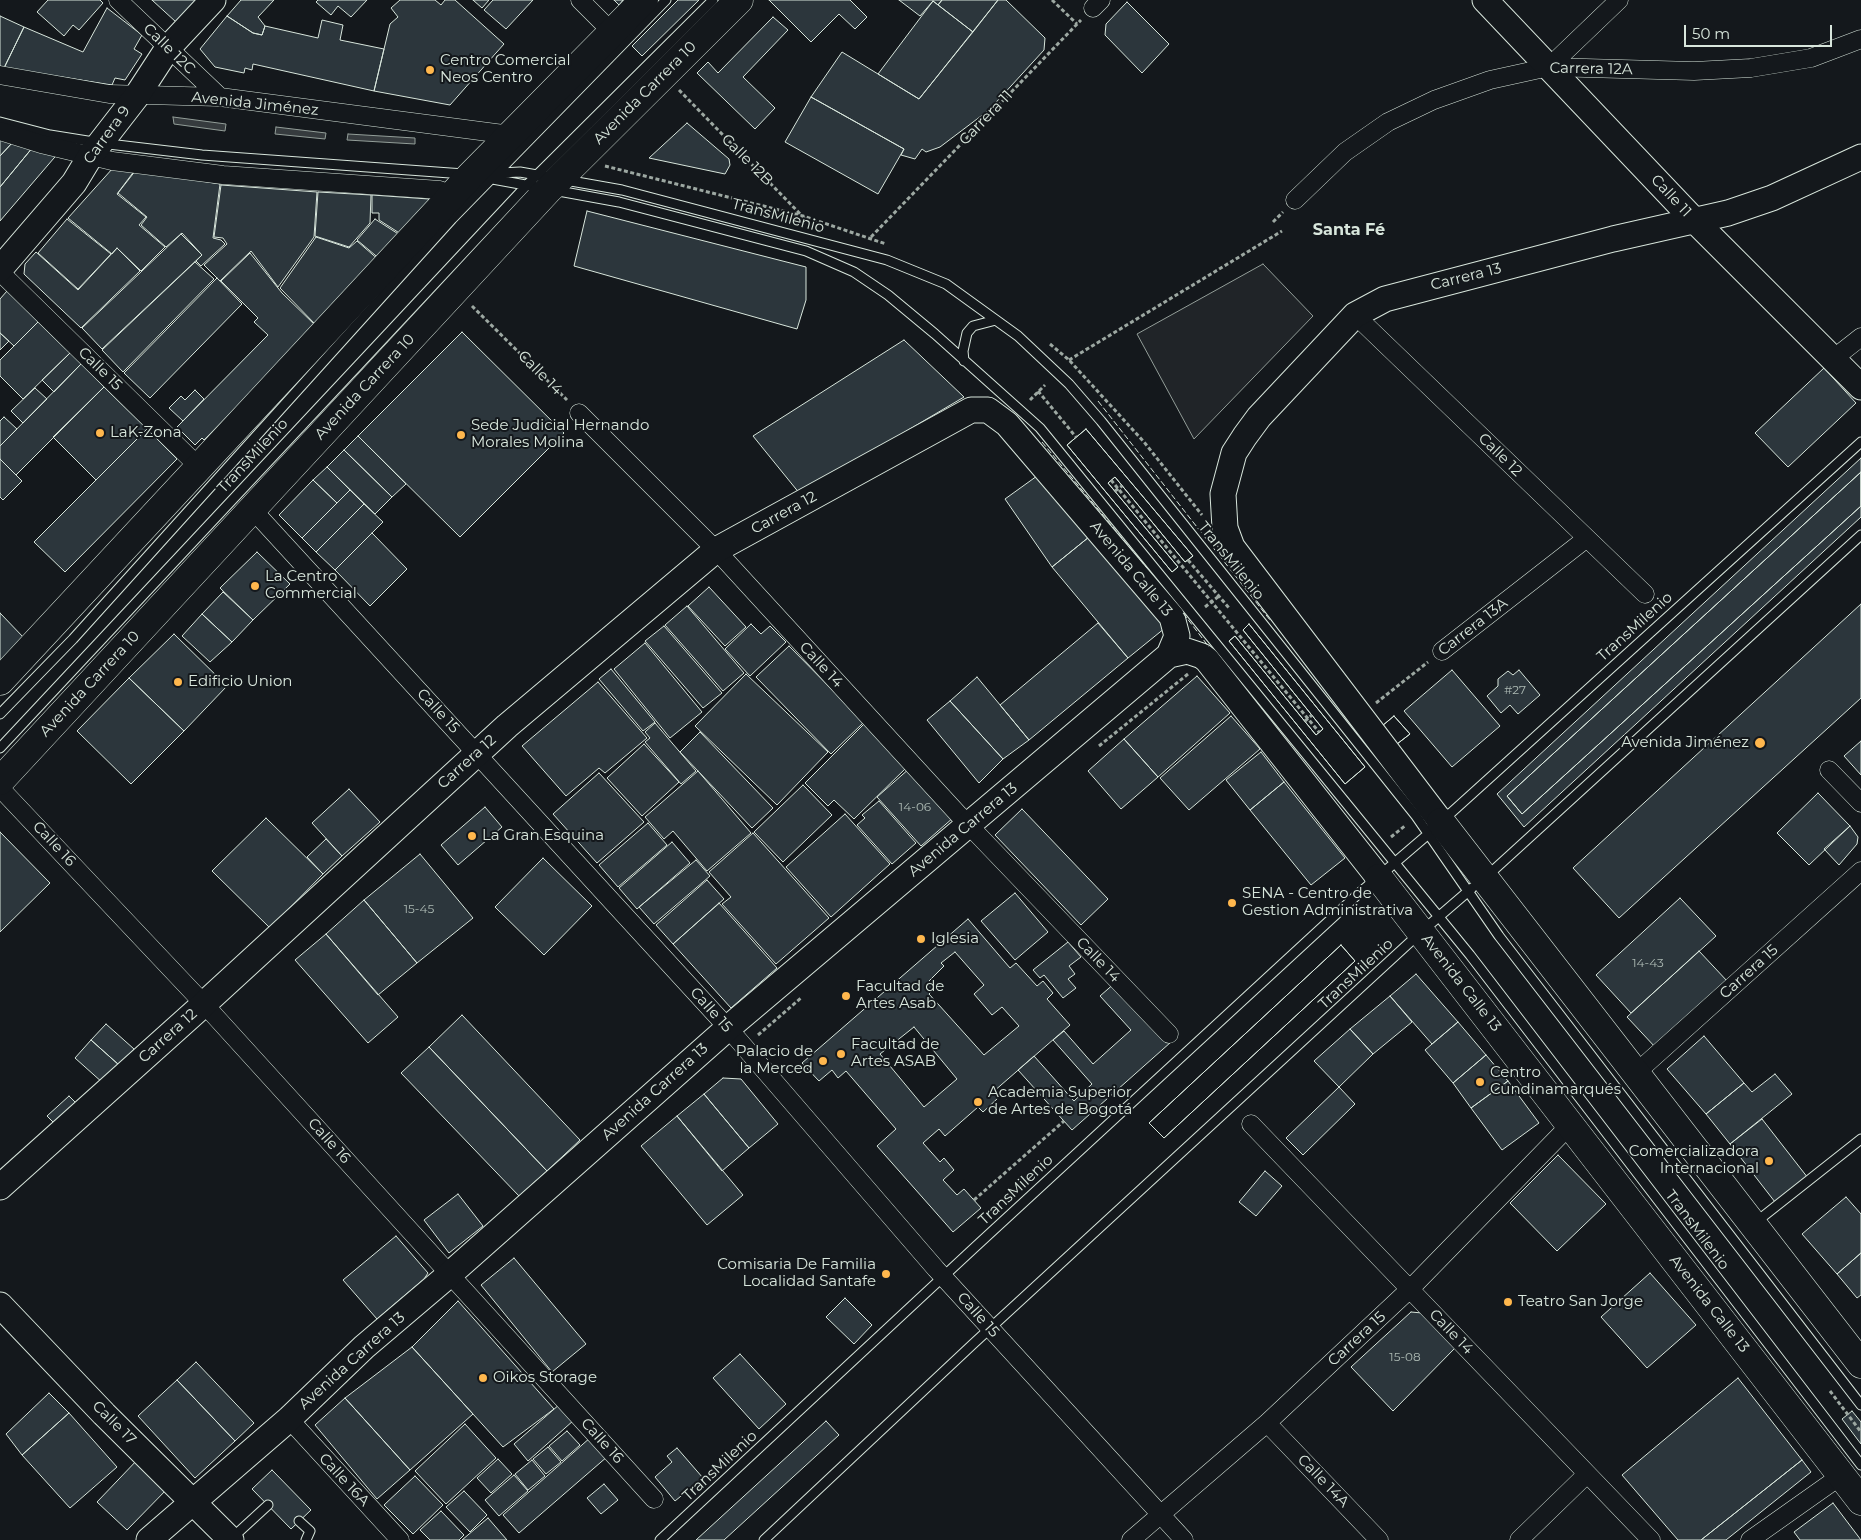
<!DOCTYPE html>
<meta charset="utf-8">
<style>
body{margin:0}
#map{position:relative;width:1861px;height:1540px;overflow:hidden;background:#14181c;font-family:Montserrat,sans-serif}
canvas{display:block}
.scale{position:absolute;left:1684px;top:25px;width:148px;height:22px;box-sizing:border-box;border:2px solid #d8e6dc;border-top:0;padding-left:6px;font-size:15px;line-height:18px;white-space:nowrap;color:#d8e6dc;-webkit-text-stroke:4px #14181c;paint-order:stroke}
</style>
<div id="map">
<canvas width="1861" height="1540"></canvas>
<div class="scale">50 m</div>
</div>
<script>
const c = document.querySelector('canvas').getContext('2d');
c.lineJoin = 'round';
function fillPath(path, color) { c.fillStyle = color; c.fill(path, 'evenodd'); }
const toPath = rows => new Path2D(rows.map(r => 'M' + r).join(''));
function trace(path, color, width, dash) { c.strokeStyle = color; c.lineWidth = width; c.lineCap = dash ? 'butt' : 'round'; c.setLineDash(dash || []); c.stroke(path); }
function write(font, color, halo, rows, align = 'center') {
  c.font = font + ' Montserrat,sans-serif'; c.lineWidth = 4; c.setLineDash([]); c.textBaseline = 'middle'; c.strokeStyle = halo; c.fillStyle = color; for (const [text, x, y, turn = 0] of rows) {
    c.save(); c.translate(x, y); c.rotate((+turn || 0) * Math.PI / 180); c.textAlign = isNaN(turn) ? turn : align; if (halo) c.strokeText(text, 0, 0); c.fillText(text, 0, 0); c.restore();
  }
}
const green = toPath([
 [1263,264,1313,316,1194,439,1137,334,1263,264]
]);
const water = toPath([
 [173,117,226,124,225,131,174,124,173,117],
 [276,127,326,133,325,139,275,134,276,127],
 [348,134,415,138,415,144,347,140,348,134]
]);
const building = toPath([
 [48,0,100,0,103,3,79,30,73,25,64,36,37,12,48,0],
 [152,0,197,0,176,22,152,0],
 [241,0,274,0,258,17,265,26,262,35,253,33,227,16,241,0],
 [318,0,367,0,351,17,338,6,331,15,316,2,318,0],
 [400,0,435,0,441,5,445,0,455,0,504,44,450,105,374,91,390,24,398,17,391,8,400,0],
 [473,0,489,0,482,8,473,0],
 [493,0,533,0,506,29,484,10,493,0],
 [614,0,623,0,619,5,614,0],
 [678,0,699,0,642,56,632,46,678,0],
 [769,0,850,0,867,17,855,29,839,14,811,42,769,0],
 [899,0,942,0,938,5,933,1,920,16,899,0],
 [942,0,998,0,973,32,938,5,942,0],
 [998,0,1006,0,1045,38,1044,50,989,110,940,147,926,152,922,149,915,159,901,155,904,149,811,97,842,52,919,99,998,0],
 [933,1,973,32,919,99,878,74,933,1],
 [1127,2,1169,44,1142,73,1105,35,1106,24,1127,2],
 [107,8,142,35,134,49,142,54,125,80,115,78,112,85,4,68,24,27,83,52,107,8],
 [0,16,24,27,4,68,0,66,0,16],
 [227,16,253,33,262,35,265,26,318,38,322,20,343,25,340,40,384,49,374,91,253,64,252,70,245,68,244,73,215,67,200,49,227,16],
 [773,17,788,30,743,77,775,108,755,129,697,73,708,62,718,73,773,17],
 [811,97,904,149,878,194,785,142,811,97],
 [687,123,729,159,730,165,725,174,649,158,687,123],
 [0,139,12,143,0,156,0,139],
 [12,143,33,147,0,187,0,156,12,143],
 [33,147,60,151,0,221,0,187,33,147],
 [113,168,135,170,117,194,146,217,139,225,165,247,141,271,117,248,112,254,68,218,113,168],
 [136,170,220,184,213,238,221,240,225,244,201,266,196,261,202,255,182,233,166,247,141,225,147,217,118,193,136,170],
 [221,185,317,192,314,237,278,287,251,251,220,281,204,265,227,244,223,238,214,237,221,185],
 [318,192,371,195,370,223,349,247,315,236,318,192],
 [372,195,429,199,428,211,404,236,379,220,379,213,372,213,372,195],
 [587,211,806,267,806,300,797,329,574,266,587,211],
 [67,219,111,254,78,289,38,253,67,219],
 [375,219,403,237,381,260,357,240,375,219],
 [181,234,202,255,102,349,82,328,181,234],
 [316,237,349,248,357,241,380,261,316,325,280,288,316,237],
 [117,248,140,271,81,328,24,274,25,264,36,252,78,290,117,248],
 [250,253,282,293,316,326,204,440,202,438,195,445,177,427,268,335,254,322,258,318,221,281,250,253],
 [195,262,214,279,123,372,102,350,195,262],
 [217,278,242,304,150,398,124,373,217,278],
 [7,291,38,322,14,346,0,333,0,299,7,291],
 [38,322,70,353,23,399,0,376,0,360,38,322],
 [462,332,564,433,460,537,358,436,462,332],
 [0,333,9,341,0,350,0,333],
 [904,340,964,397,800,494,753,436,904,340],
 [70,353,81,364,54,392,42,380,70,353],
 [81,364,104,387,16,475,0,459,0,446,81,364],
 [1824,368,1856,403,1788,467,1755,433,1824,368],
 [104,387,147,429,96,480,53,437,104,387],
 [35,388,47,399,23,423,11,411,35,388],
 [195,390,204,399,183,421,169,408,181,396,185,400,195,390],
 [4,417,17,429,0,446,0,421,4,417],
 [147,429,177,459,65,572,34,542,147,429],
 [1086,429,1193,556,1185,562,1115,477,1108,483,1178,567,1172,572,1067,445,1086,429],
 [1086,429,1193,556,1185,562,1115,477,1108,483,1178,567,1172,572,1067,445,1086,429],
 [358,436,406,484,392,497,344,450,358,436],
 [344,450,392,497,375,514,327,467,344,450],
 [1861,458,1861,517,1524,827,1497,794,1861,458],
 [0,459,22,481,3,500,0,497,0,459],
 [327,467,350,490,337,503,313,480,327,467],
 [1861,472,1861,506,1522,814,1507,796,1861,472],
 [1861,472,1861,506,1522,814,1507,796,1861,472],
 [1037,476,1089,537,1052,567,1005,499,1037,476],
 [313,480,337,503,302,538,279,515,313,480],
 [350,490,364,504,316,552,302,538,350,490],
 [364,504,383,522,335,570,316,552,364,504],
 [372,533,407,569,370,606,335,570,372,533],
 [1089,537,1165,628,1128,658,1052,567,1089,537],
 [257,552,290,584,253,620,220,588,257,552],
 [709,587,746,627,725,646,688,606,709,587],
 [223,592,253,620,232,642,202,614,223,592],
 [1861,604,1861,698,1619,918,1573,868,1861,604],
 [687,606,744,673,723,691,665,625,687,606],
 [0,613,24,638,0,661,0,613],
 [202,614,232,642,210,662,182,636,202,614],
 [1098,623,1128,658,1029,740,1000,705,1098,623],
 [751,624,761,634,770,626,786,642,750,676,725,649,751,624],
 [1249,624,1365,767,1345,784,1229,641,1235,636,1316,735,1323,729,1243,630,1249,624],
 [1249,624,1365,767,1345,784,1229,641,1235,636,1316,735,1323,729,1243,630,1249,624],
 [664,626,722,693,703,708,645,641,664,626],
 [174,634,227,686,184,731,129,678,174,634],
 [645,643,702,712,670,738,614,669,645,643],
 [789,646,864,722,831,754,756,677,789,646],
 [611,669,655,722,643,731,599,679,611,669],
 [1452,670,1500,726,1452,767,1404,711,1452,670],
 [1519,670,1540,695,1518,714,1510,705,1501,713,1487,696,1498,686,1498,679,1508,671,1513,675,1519,670],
 [746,674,828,752,777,805,695,726,746,674],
 [1197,676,1230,713,1158,777,1124,739,1197,676],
 [977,677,1029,740,1003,759,950,701,977,677],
 [129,678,184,731,131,784,77,731,129,678],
 [598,682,647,738,605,773,599,768,566,796,522,746,598,682],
 [950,701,1003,759,979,783,927,720,950,701],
 [1231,716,1260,749,1189,810,1160,778,1231,716],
 [1394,716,1410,734,1397,744,1382,726,1394,716],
 [1394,716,1410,734,1397,744,1382,726,1394,716],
 [655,723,696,771,681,784,645,742,650,738,645,732,655,723],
 [864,724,907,767,854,819,834,800,828,806,805,783,864,724],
 [700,732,773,808,752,828,680,752,700,732],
 [1124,739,1158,777,1121,809,1088,771,1124,739],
 [1861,741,1861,775,1844,756,1861,741],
 [644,744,679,782,642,816,607,778,644,744],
 [1261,752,1284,782,1250,810,1226,780,1261,752],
 [910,768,954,817,921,846,877,797,910,768],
 [698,771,751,833,707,871,673,831,664,839,645,817,698,771],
 [599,773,644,822,597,863,553,814,599,773],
 [1284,782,1345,858,1311,885,1250,810,1284,782],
 [803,785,832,815,783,862,754,832,803,785],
 [349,789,380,822,342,856,312,823,349,789],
 [1818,793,1850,826,1809,865,1777,833,1818,793],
 [879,801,916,843,892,864,857,825,865,818,862,815,879,801],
 [485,807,502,827,458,865,441,845,485,807],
 [1022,809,1108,899,1081,925,995,835,1022,809],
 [845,814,890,864,831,917,786,867,845,814],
 [266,818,323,874,270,928,212,871,266,818],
 [648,823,667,845,618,887,599,865,648,823],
 [1850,826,1858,837,1857,844,1839,865,1824,849,1850,826],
 [0,832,50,883,0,932,0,832],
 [753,833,829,918,776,964,722,904,731,897,709,872,753,833],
 [326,839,342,856,323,874,307,857,326,839],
 [672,842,690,863,637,909,619,888,672,842],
 [420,854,473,918,417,963,364,900,420,854],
 [543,858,592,906,544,955,495,907,543,858],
 [696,860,710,876,654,924,639,907,696,860],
 [707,880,724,899,673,944,656,925,707,880],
 [1015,893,1048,932,1015,960,981,921,1015,893],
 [1680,898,1716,936,1631,1013,1596,975,1680,898],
 [364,900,417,963,378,995,326,934,364,900],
 [719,903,777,968,731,1008,673,944,719,903],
 [968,919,1010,968,1016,963,1037,986,1043,981,1053,993,1047,999,1070,1025,993,1092,998,1098,983,1112,978,1107,945,1136,939,1129,923,1143,940,1162,944,1158,954,1170,943,1180,957,1195,964,1189,981,1208,953,1232,877,1146,896,1129,846,1071,838,1078,832,1070,819,1081,802,1063,968,919],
 [955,952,984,985,974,994,992,1015,1002,1007,1019,1026,984,1055,929,994,935,988,929,981,944,966,941,963,955,952],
 [914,1027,957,1079,924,1107,880,1054,914,1027],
 [326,934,398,1017,368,1043,295,960,326,934],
 [1068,942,1081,957,1069,966,1075,974,1068,979,1076,988,1063,998,1044,975,1040,978,1033,970,1068,942],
 [1341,945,1355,961,1164,1138,1149,1123,1341,945],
 [1341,945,1355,961,1164,1138,1149,1123,1341,945],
 [1699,951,1728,982,1656,1048,1627,1017,1699,951],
 [1416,974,1458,1022,1432,1044,1390,996,1416,974],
 [1116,982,1171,1042,1072,1130,1018,1070,1034,1056,1074,1101,1092,1084,1053,1040,1064,1031,1093,1064,1131,1030,1100,996,1116,982],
 [1390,996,1412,1022,1373,1054,1350,1029,1390,996],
 [462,1015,580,1140,547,1171,429,1047,462,1015],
 [1458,1022,1486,1055,1453,1083,1425,1050,1458,1022],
 [106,1024,134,1049,119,1065,91,1040,106,1024],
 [1350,1029,1373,1054,1339,1087,1314,1061,1350,1029],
 [1704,1036,1744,1083,1706,1114,1667,1069,1704,1036],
 [91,1040,119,1065,103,1083,75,1058,91,1040],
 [429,1047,547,1171,519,1196,401,1073,429,1047],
 [1486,1055,1508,1081,1471,1108,1453,1083,1486,1055],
 [1775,1074,1792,1094,1730,1144,1706,1114,1744,1083,1752,1092,1775,1074],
 [723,1078,741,1079,778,1124,749,1148,704,1094,723,1078],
 [1508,1081,1539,1123,1502,1150,1471,1108,1508,1081],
 [1339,1087,1355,1104,1303,1155,1286,1138,1339,1087],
 [704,1094,749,1148,722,1171,677,1116,704,1094],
 [69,1096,79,1106,57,1126,47,1116,69,1096],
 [677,1116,743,1195,707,1225,641,1146,677,1116],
 [1762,1119,1808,1178,1775,1202,1730,1144,1762,1119],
 [1558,1155,1606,1204,1557,1251,1510,1203,1558,1155],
 [1265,1171,1282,1186,1256,1216,1239,1202,1265,1171],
 [458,1194,483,1226,449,1253,424,1220,458,1194],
 [1846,1197,1861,1214,1861,1253,1837,1274,1802,1234,1846,1197],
 [396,1236,428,1273,424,1279,377,1319,343,1280,396,1236],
 [1861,1253,1861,1295,1857,1298,1837,1274,1861,1253],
 [514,1258,586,1344,552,1372,481,1285,514,1258],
 [1650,1273,1696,1325,1647,1368,1601,1317,1650,1273],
 [845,1298,872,1325,854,1344,826,1317,845,1298],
 [458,1301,554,1409,503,1447,412,1347,458,1301],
 [1411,1312,1422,1313,1456,1347,1393,1411,1351,1367,1411,1312],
 [412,1347,473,1414,410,1470,345,1398,412,1347],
 [740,1354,786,1404,759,1429,713,1378,740,1354],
 [196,1362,254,1423,235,1441,177,1380,196,1362],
 [1738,1378,1802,1460,1701,1540,1678,1540,1622,1475,1738,1378],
 [177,1380,235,1441,195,1478,138,1416,177,1380],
 [49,1393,69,1413,22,1455,6,1434,49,1393],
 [345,1398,410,1470,377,1499,315,1425,345,1398],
 [560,1404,574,1420,528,1461,514,1444,560,1404],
 [1852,1411,1861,1422,1861,1444,1842,1419,1852,1411],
 [69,1413,117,1467,70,1508,22,1455,69,1413],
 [826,1421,839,1435,724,1540,696,1540,826,1421],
 [465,1424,496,1458,446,1504,415,1471,465,1424],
 [567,1431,580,1445,562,1461,549,1446,567,1431],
 [591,1437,608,1456,519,1533,503,1515,591,1437],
 [548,1447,561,1462,546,1474,533,1459,548,1447],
 [677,1448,703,1478,675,1501,655,1477,672,1462,667,1456,677,1448],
 [140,1457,170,1486,127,1530,97,1502,140,1457],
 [498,1459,512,1474,491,1493,477,1478,498,1459],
 [532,1460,545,1476,528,1490,515,1474,532,1460],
 [1802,1460,1811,1472,1726,1540,1701,1540,1802,1460],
 [272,1470,311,1510,291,1529,252,1489,272,1470],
 [514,1475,528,1491,499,1516,485,1500,514,1475],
 [415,1476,443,1505,413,1534,384,1505,415,1476],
 [604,1484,618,1500,601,1514,587,1498,604,1484],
 [464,1491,487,1515,470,1532,446,1507,464,1491],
 [1833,1503,1861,1540,1800,1540,1794,1532,1833,1503],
 [441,1511,464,1535,459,1540,430,1540,420,1530,441,1511],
 [488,1518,507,1540,462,1540,488,1518]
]);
const path = toPath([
 [1052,0,1077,24],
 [679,90,811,225],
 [605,166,803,216,886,244],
 [1273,222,1283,212],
 [871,237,1081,20],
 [472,306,567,400],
 [1050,344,1069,360,1144,442,1202,515],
 [1069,360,1282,231],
 [1038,391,1076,437],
 [1030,400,1045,385],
 [1111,480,1319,732],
 [1115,491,1122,486],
 [1188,560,1229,608],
 [1205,607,1219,596],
 [1376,703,1428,662],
 [1305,721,1312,715],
 [1099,746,1188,674],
 [1391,837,1406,825],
 [758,1035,801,998],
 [974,1200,1064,1121],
 [1830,1391,1861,1432]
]);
const lane = toPath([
 [0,122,50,135,100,143,202,155,464,174],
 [481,174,520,172,622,190,887,260,946,284,1018,336,1069,384,1101,421,1416,816,1499,936,1861,1405],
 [476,176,619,202,806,251,854,272,888,295,935,334,1040,428,1470,955,1861,1465],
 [964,361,963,351,967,333,973,326,996,320],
 [0,714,73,639,452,219,666,0],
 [0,748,527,185,713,0],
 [1442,821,1861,442],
 [1486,877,1861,535],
 [1756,1222,1861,1139],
 [299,1521,310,1531,306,1540],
 [232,1538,268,1505],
 [660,1540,974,1248,1356,896,1433,830],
 [764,1540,973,1344,1421,932,1472,888]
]);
const street = toPath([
 [118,0,220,97],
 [580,0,612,32],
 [1093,8,1101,0],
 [1549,67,1619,0],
 [0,75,109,94,220,97,511,135],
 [0,131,41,144,112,161,223,175,440,190],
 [1295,200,1345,152,1388,122,1434,100,1490,80,1549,67,1694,71,1751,68,1811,58,1861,39],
 [0,272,199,467],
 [1355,315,1645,594],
 [1833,359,1861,337],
 [579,413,716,550,959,815,1169,1034],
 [252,509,728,1028,936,1269,1184,1540],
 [1442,651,1587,538],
 [1829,770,1861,803],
 [0,788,204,1004,654,1499],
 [1636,1073,1861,871],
 [1251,1124,1651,1540],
 [289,1419,400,1540],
 [1267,1423,1379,1540],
 [1131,1540,1267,1423,1410,1289,1570,1125],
 [1519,1540,1587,1474],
 [1750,1540,1842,1475]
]);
const secondary = toPath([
 [1485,0,1694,220,1861,387],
 [0,269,74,183,91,155,136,97,168,48,213,0],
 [1441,822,1232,547,1225,528,1223,494,1234,453,1245,436,1259,417,1355,315,1385,299,1613,239,1728,213,1772,198,1861,157],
 [0,1187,204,1004,507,726,716,550,971,410,988,410,1007,424,1172,617,1177,636,1169,655],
 [0,1305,104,1414,231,1540],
 [149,1540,289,1419,364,1347,450,1274,728,1028,1169,655,1187,651,1202,656,1207,660,1379,878]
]);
const primary = toPath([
 [0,681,471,175,644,0],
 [0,781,549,189,739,0],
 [1441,822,1861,1364],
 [1379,878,1861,1501]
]);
const fence = toPath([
 [1098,401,1270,620],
 [1042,442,1147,568],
 [1183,613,1209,647]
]);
const markers = [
 [430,70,5,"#ffb74d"],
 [100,433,5,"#ffb74d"],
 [461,435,5,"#ffb74d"],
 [255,586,5,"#ffb74d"],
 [178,682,5,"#ffb74d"],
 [1760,743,6,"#ffb74d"],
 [472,836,5,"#ffb74d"],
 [1232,903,5,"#ffb74d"],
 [921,939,5,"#ffb74d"],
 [846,996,5,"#ffb74d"],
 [841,1054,5,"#ffb74d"],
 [823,1061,5,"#ffb74d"],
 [1480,1082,5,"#ffb74d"],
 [978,1102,5,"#ffb74d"],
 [1769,1161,5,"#ffb74d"],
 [886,1274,5,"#ffb74d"],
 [1508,1302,5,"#ffb74d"],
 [483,1378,5,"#ffb74d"]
];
const numberNames = [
 ["#27",1515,690],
 ["14-06",915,807],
 ["15-45",419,909],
 ["14-43",1648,963],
 ["15-08",1405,1357]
];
const streetNames = [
 ["Calle 12C",169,49,44],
 ["Carrera 12A",1591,69,1],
 ["Avenida Carrera 10",645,93,-45],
 ["Avenida Jiménez",255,104,6],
 ["Carrera 11",986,118,-46],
 ["Carrera 9",107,135,-54],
 ["Calle 12B",747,160,45],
 ["Calle 11",1671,196,47],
 ["TransMilenio",778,216,15],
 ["Carrera 13",1466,277,-14],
 ["Calle 15",100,369,44],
 ["Calle 14",540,373,45],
 ["Avenida Carrera 10",365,387,-47],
 ["Calle 12",1500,455,44],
 ["TransMilenio",253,456,-47],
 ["Carrera 12",784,513,-29],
 ["TransMilenio",1231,561,51],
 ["Avenida Calle 13",1131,569,50],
 ["Carrera 13A",1473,627,-38],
 ["TransMilenio",1635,627,-42],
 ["Calle 14",821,665,47],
 ["Avenida Carrera 10",90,684,-47],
 ["Calle 15",438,711,47],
 ["Carrera 12",467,762,-42],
 ["Avenida Carrera 13",963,830,-40],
 ["Calle 16",54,844,47],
 ["Calle 14",1098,960,46],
 ["Carrera 15",1749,972,-42],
 ["TransMilenio",1356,974,-43],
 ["Avenida Calle 13",1461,983,52],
 ["Calle 15",711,1010,48],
 ["Carrera 12",168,1036,-42],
 ["Avenida Carrera 13",655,1092,-42],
 ["Calle 16",329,1141,48],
 ["TransMilenio",1016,1190,-43],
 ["TransMilenio",1697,1230,53],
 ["Avenida Calle 13",1709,1304,52],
 ["Calle 15",978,1315,48],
 ["Calle 14",1451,1332,46],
 ["Carrera 15",1357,1339,-43],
 ["Avenida Carrera 13",352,1361,-42],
 ["Calle 17",114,1423,45],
 ["Calle 16",602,1441,48],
 ["TransMilenio",720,1466,-43],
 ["Calle 16A",344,1480,47],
 ["Calle 14A",1323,1481,46]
];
const poiNames = [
 ["Centro Comercial",440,61],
 ["Neos Centro",440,78],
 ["Sede Judicial Hernando",471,426],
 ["Morales Molina",471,443],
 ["LaK-Zona",110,433],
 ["La Centro",265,577],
 ["Commercial",265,594],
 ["Edificio Union",188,682],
 ["Avenida Jiménez",1749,743,"right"],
 ["La Gran Esquina",482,836],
 ["SENA - Centro de",1242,894],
 ["Gestion Administrativa",1242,911],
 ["Iglesia",931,939],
 ["Facultad de",856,987],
 ["Artes Asab",856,1004],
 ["Facultad de",851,1045],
 ["Artes ASAB",851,1062],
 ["Palacio de",813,1052,"right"],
 ["la Merced",813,1069,"right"],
 ["Centro",1490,1073],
 ["Cundinamarqués",1490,1090],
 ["Academia Superior",988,1093],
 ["de Artes de Bogotá",988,1110],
 ["Comercializadora",1759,1152,"right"],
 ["Internacional",1759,1169,"right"],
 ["Comisaria De Familia",876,1265,"right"],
 ["Localidad Santafe",876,1282,"right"],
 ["Teatro San Jorge",1518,1302],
 ["Oikos Storage",493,1378]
];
const neighbourhoodNames = [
 ["Santa Fé",1349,230]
];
fillPath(green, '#202428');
trace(green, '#939e99', 1);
fillPath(water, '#363b3e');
trace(water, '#939e99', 1);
fillPath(building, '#2c363c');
trace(building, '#d8e6dc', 1);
trace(lane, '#d8e6dc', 11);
trace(street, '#d8e6dc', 19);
trace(secondary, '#d8e6dc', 27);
trace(primary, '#d8e6dc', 29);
trace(path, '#9da8a2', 3, [4, 2.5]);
trace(lane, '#14181c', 9);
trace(street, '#14181c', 18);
trace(secondary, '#14181c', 25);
trace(primary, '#14181c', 28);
trace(fence, '#d8e6dc', 1, [6, 2.5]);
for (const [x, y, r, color] of markers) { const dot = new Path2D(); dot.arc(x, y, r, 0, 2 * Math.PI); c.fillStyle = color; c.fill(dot); trace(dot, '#14181c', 2); }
write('12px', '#adbab4', null, numberNames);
write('15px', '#d8e6dc', '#14181c', streetNames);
write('15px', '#d8e6dc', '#14181c', poiNames, 'left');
write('bold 16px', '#d8e6dc', '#14181c', neighbourhoodNames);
</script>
